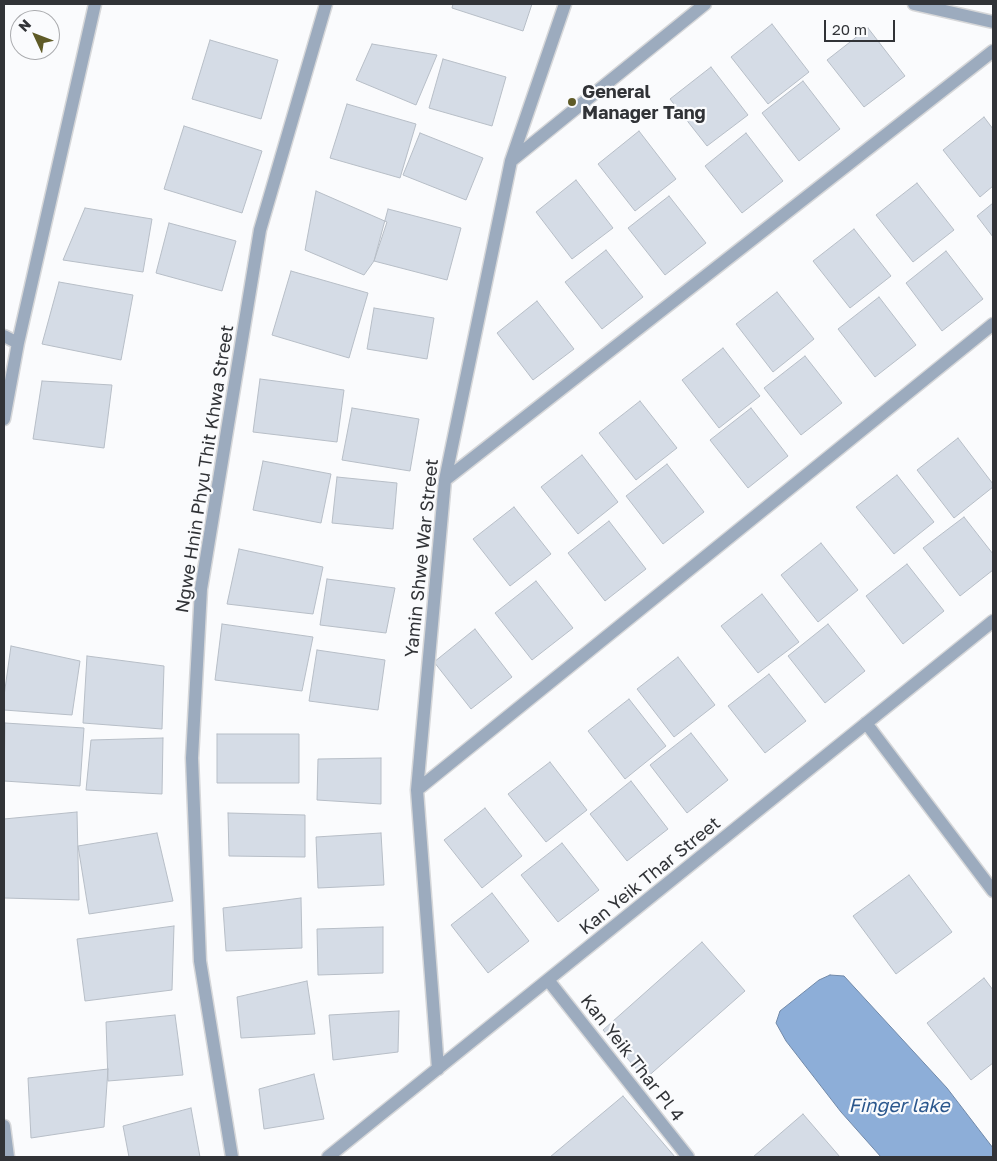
<!DOCTYPE html>
<style>
body{margin:0}
#map{position:relative;width:997px;height:1161px;overflow:hidden;background:#fafbfd;font-family:"Golos Text",sans-serif}
canvas{display:block}
.frame{position:absolute;inset:0;border:5px solid #313337;pointer-events:none}
.north{position:absolute;left:10px;top:10px;width:50px;height:50px;box-sizing:border-box;background:#fafbfd;border:1px solid #aaabae;border-radius:50%;rotate:313deg;font-size:14px;font-weight:700;line-height:20px;text-align:center;color:#313337}
.north::after{content:'';display:block;margin:auto;width:18px;height:22px;background:#5f5b27;clip-path:polygon(50% 0,100% 100%,50% 72%,0 100%)}
.scale{position:absolute;left:824px;top:20px;width:71px;height:22px;box-sizing:border-box;border:2px solid #313337;border-top:0;padding-left:6px;font-size:15px;line-height:18px;white-space:nowrap;color:#313337;-webkit-text-stroke:4px #fafbfd;paint-order:stroke}
</style>
<div id="map">
<canvas width="997" height="1161"></canvas>
<div class="frame"></div>
<div class="north">N</div>
<div class="scale">20 m</div>
</div>
<script>
const c = document.querySelector('canvas').getContext('2d');
c.lineJoin = 'round';
function fillPath(path, color) { c.fillStyle = color; c.fill(path, 'evenodd'); }
const toPath = rows => new Path2D(rows.map(r => 'M' + r).join(''));
function trace(path, color, width, dash) { c.strokeStyle = color; c.lineWidth = width; c.lineCap = dash ? 'butt' : 'round'; c.setLineDash(dash || []); c.stroke(path); }
function write(font, color, halo, rows, align = 'center') {
  c.font = font + ' "Golos Text",sans-serif'; c.lineWidth = 4.5; c.setLineDash([]); c.textBaseline = 'middle'; c.strokeStyle = halo; c.fillStyle = color; for (const [text, x, y, turn = 0] of rows) {
    c.save(); c.translate(x, y); c.rotate((+turn || 0) * Math.PI / 180); c.textAlign = isNaN(turn) ? turn : align; if (halo) c.strokeText(text, 0, 0); c.fillText(text, 0, 0); c.restore();
  }
}
const water = toPath([
 [830,975,844,976,947,1088,993,1148,993,1157,881,1157,841,1112,786,1041,776,1023,780,1011,819,980,830,975]
]);
const building = toPath([
 [453,4,532,4,523,31,452,8,453,4],
 [772,24,809,72,768,104,731,57,772,24],
 [868,28,905,76,864,107,827,60,868,28],
 [210,40,278,60,261,119,192,99,210,40],
 [372,44,437,55,416,105,356,80,372,44],
 [443,59,506,77,492,126,429,108,443,59],
 [711,67,748,115,707,146,670,99,711,67],
 [803,81,840,129,799,161,762,113,803,81],
 [347,104,416,124,400,178,330,158,347,104],
 [984,117,993,129,993,186,980,197,943,150,984,117],
 [184,126,262,151,242,213,164,189,184,126],
 [639,131,676,179,635,211,598,164,639,131],
 [420,133,483,158,466,200,403,175,420,133],
 [746,133,783,181,742,213,705,166,746,133],
 [576,180,613,228,572,259,536,212,576,180],
 [917,183,954,230,913,262,876,215,917,183],
 [316,191,387,222,374,261,364,275,305,250,316,191],
 [669,196,706,243,665,275,628,228,669,196],
 [993,203,993,237,977,216,993,203],
 [85,208,152,219,143,272,63,260,85,208],
 [388,209,461,228,447,280,374,261,388,209],
 [169,223,236,241,222,291,156,273,169,223],
 [854,229,891,276,850,308,813,261,854,229],
 [606,250,643,297,602,329,565,282,606,250],
 [946,251,983,299,942,331,906,283,946,251],
 [291,271,368,293,349,358,272,335,291,271],
 [59,282,133,295,121,360,42,344,59,282],
 [777,292,814,339,773,372,736,324,777,292],
 [879,297,916,345,875,377,838,329,879,297],
 [537,301,574,349,533,380,497,333,537,301],
 [374,308,434,318,427,359,367,349,374,308],
 [723,348,760,396,719,428,682,380,723,348],
 [805,356,842,403,801,435,764,388,805,356],
 [260,379,344,390,337,442,253,432,260,379],
 [42,381,112,385,104,448,33,439,42,381],
 [640,401,677,448,636,480,599,433,640,401],
 [352,408,419,419,410,471,342,460,352,408],
 [751,408,788,456,748,488,710,440,751,408],
 [958,438,993,484,993,487,954,518,917,470,958,438],
 [582,455,618,502,578,534,541,487,582,455],
 [263,461,331,474,321,523,253,510,263,461],
 [667,464,704,512,663,544,626,496,667,464],
 [897,475,934,522,894,554,856,507,897,475],
 [337,477,397,483,393,529,332,523,337,477],
 [514,507,551,554,510,586,473,539,514,507],
 [964,517,993,554,993,570,960,596,923,548,964,517],
 [609,521,646,569,605,601,568,553,609,521],
 [821,543,858,590,818,622,781,575,821,543],
 [239,549,323,567,313,614,227,604,239,549],
 [907,564,944,611,903,644,866,596,907,564],
 [327,579,395,588,386,633,320,625,327,579],
 [536,581,573,628,532,660,495,613,536,581],
 [762,594,799,642,758,673,721,626,762,594],
 [222,624,313,637,302,691,215,680,222,624],
 [828,624,865,671,825,703,788,656,828,624],
 [475,629,512,677,471,709,434,662,475,629],
 [11,646,80,661,72,715,4,710,4,696,11,646],
 [317,650,385,660,378,710,309,701,317,650],
 [87,656,164,666,162,729,83,723,87,656],
 [678,657,715,705,674,737,637,689,678,657],
 [769,674,806,721,765,753,728,706,769,674],
 [629,699,666,746,625,779,588,731,629,699],
 [5,723,84,728,80,786,4,781,5,723],
 [691,733,728,780,687,813,650,765,691,733],
 [217,734,299,734,299,783,217,783,217,734],
 [163,738,162,794,86,790,91,740,163,738],
 [381,758,381,804,317,800,318,759,381,758],
 [550,762,587,810,546,842,508,794,550,762],
 [631,781,668,829,627,861,590,814,631,781],
 [485,808,522,856,482,888,444,840,485,808],
 [77,812,79,900,4,898,4,819,77,812],
 [228,813,305,815,305,857,229,856,228,813],
 [157,833,173,901,89,914,78,846,157,833],
 [381,833,384,885,318,888,316,837,381,833],
 [562,843,599,890,558,922,521,875,562,843],
 [909,875,952,932,896,974,853,916,909,875],
 [492,893,529,941,488,973,451,925,492,893],
 [301,898,302,948,226,951,223,908,301,898],
 [174,926,172,990,85,1001,77,939,174,926],
 [383,927,383,973,318,975,317,929,383,927],
 [702,942,745,991,645,1079,603,1030,702,942],
 [984,978,993,990,993,1063,971,1080,927,1023,984,978],
 [307,981,315,1034,241,1038,237,997,307,981],
 [399,1011,398,1052,333,1060,329,1015,399,1011],
 [175,1015,183,1075,108,1081,106,1022,175,1015],
 [108,1069,104,1127,31,1138,28,1078,108,1069],
 [314,1074,324,1119,264,1129,259,1089,314,1074],
 [623,1096,675,1157,550,1157,623,1096],
 [191,1108,200,1157,129,1157,123,1126,191,1108],
 [803,1114,840,1157,753,1157,803,1114]
]);
const minor = toPath([
 [914,4,993,22],
 [511,161,705,4],
 [4,336,18,343],
 [4,419,18,343,95,4],
 [445,480,993,51],
 [866,723,993,891],
 [417,790,993,324],
 [548,980,688,1157],
 [438,1069,417,790,445,480,511,161,565,4],
 [4,1126,8,1157],
 [232,1157,200,961,192,758,201,589,260,230,326,4],
 [328,1157,993,621]
]);
const markers = [
 [572,102,5,"#5f5b27"]
];
const poiNames = [
 ["General",582,92],
 ["Manager Tang",582,113]
];
const streetNames = [
 ["Ngwe Hnin Phyu Thit Khwa Street",205,469,-81],
 ["Yamin Shwe War Street",422,558,-84],
 ["Kan Yeik Thar Street",650,876,-39],
 ["Kan Yeik Thar Pl 4",632,1058,52]
];
const waterNames = [
 ["Finger lake",899,1106]
];
fillPath(water, '#8daed8');
trace(water, '#7189a8', 1);
fillPath(building, '#d5dce6');
trace(building, '#b7bec7', 1);
trace(minor, '#d6d7d9', 15);
trace(minor, '#9cabbe', 12);
for (const [x, y, r, color] of markers) { const dot = new Path2D(); dot.arc(x, y, r, 0, 2 * Math.PI); c.fillStyle = color; c.fill(dot); trace(dot, '#fafbfd', 2); }
write('bold 18px', '#313337', '#fafbfd', poiNames, 'left');
write('18px', '#313337', '#fafbfd', streetNames);
write('italic 19px', '#2b578d', '#fafbfd', waterNames);
</script>
